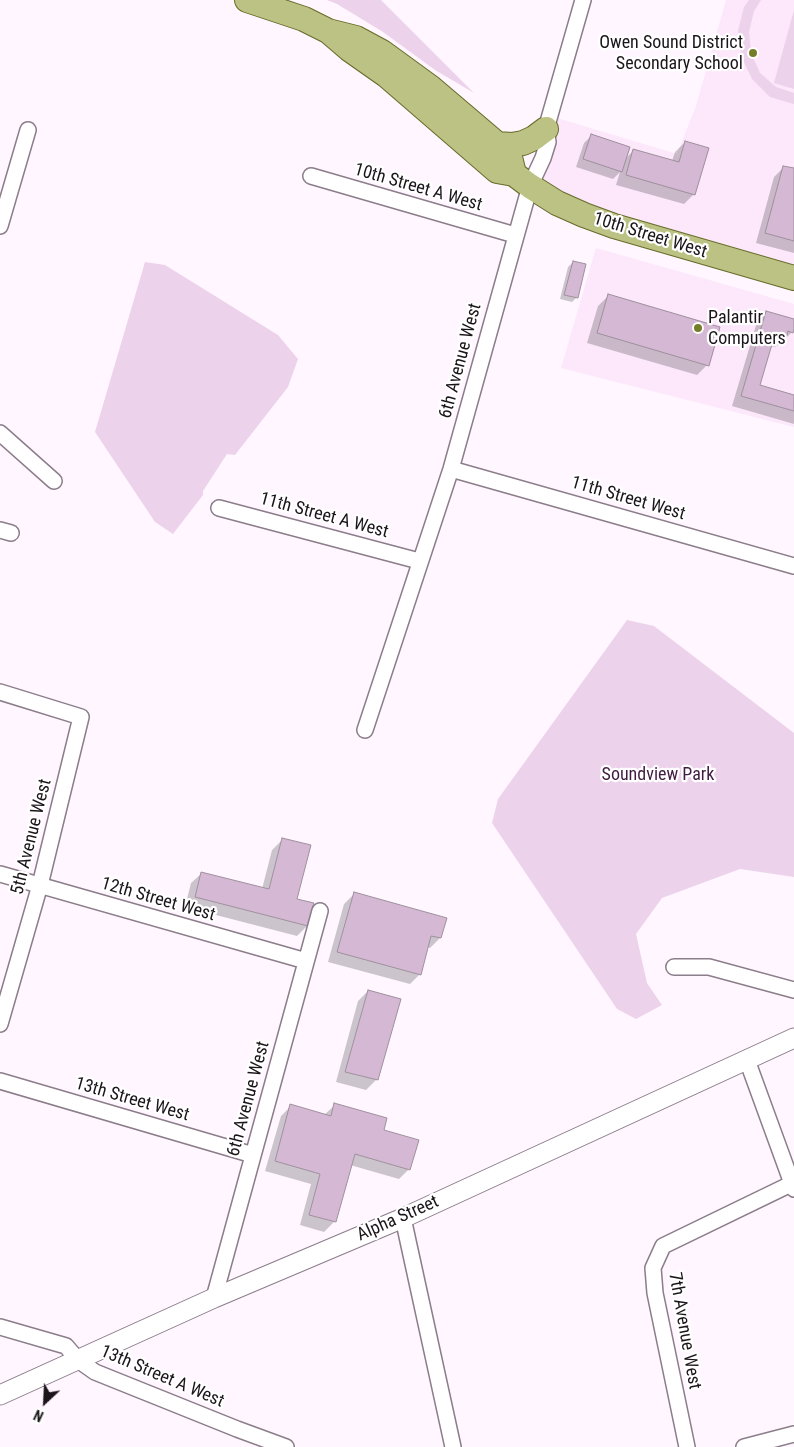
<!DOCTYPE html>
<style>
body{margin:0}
#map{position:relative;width:794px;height:1447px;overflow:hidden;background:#fff6ff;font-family:"Roboto Condensed",sans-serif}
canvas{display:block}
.north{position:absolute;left:20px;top:1377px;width:50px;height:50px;-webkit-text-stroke:4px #fff;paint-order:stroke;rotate:205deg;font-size:14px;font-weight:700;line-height:20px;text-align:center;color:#1b151a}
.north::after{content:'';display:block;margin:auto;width:18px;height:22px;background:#1b151a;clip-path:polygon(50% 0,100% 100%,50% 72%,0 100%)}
</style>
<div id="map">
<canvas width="794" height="1447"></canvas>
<div class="north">N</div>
</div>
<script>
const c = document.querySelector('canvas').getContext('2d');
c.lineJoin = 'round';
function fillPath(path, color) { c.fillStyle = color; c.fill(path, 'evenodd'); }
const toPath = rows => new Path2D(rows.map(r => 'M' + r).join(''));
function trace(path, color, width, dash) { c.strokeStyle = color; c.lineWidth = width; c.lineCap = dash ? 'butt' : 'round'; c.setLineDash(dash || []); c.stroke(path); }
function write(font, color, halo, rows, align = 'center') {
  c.font = font + ' "Roboto Condensed",sans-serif'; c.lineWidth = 4.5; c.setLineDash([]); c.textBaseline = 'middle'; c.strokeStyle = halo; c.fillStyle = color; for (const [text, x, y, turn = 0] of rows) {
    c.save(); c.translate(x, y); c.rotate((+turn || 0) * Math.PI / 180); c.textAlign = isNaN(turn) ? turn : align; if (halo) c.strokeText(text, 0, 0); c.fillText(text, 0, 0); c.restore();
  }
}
const built = toPath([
 [726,0,794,0,794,270,616,221,542,187,557,118,677,154,696,106],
 [596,248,794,304,794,427,561,368]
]);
const green = toPath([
 [327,0,381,0,474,93,435,70,383,32,337,4],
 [749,0,761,0,754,11,749,32,751,53,760,73,776,87,794,93,794,104,770,97,752,79,741,56,738,31,744,7],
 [794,10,794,89,774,83],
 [145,262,165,265,278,335,298,359,288,387,235,455,227,454,203,491,203,495,173,534,155,522,95,432],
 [627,620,654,626,794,733,794,877,740,869,662,898,636,934,647,983,662,1005,636,1019,617,1009,492,823,498,799]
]);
const shadow = toPath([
 [591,136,625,159,634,150,672,161,675,152,685,142,694,194,684,204,616,185,620,172,613,179,576,167,584,143],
 [784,167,794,170,794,253,756,243,774,177],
 [573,262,577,297,572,302,560,299,568,267],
 [608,296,707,365,697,375,587,343,598,306],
 [767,312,794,320,794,324,792,332,782,342,775,347,770,346,759,386,794,396,794,424,732,406,757,322],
 [283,839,296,900,307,926,297,936,185,907,191,883,202,873,262,889,272,850],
 [354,894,440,938,430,948,427,947,420,974,410,984,328,962,344,904],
 [368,991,377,1079,366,1090,336,1082,358,1001],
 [335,1105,382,1131,409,1169,399,1179,350,1165,334,1222,324,1232,300,1225,311,1184,265,1171,281,1116,291,1106,324,1115]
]);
const building = toPath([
 [591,134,630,147,622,172,583,159,591,134],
 [685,141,709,148,695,195,626,175,633,149,679,162,685,141],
 [783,166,794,168,794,241,765,233,783,166],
 [573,261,586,264,578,298,564,295,573,261],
 [608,294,720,327,709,366,597,333,608,294],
 [766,311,794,319,794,329,793,333,788,331,786,338,775,334,760,385,794,395,794,411,741,396,766,311],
 [282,838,311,845,297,899,314,903,308,926,195,897,201,872,269,889,282,838],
 [354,892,447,918,441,938,431,936,421,975,337,952,354,892],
 [368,990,401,999,378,1080,345,1072,368,990],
 [334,1103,387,1118,384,1130,419,1140,410,1170,355,1154,336,1222,309,1215,320,1174,275,1161,290,1104,331,1116,334,1103]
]);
const minor = toPath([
 [311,176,515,235],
 [0,226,28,130],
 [0,433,54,481],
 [451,469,794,566],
 [219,508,419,561],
 [0,530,11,533],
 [0,692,81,717,40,885,0,1024],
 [365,730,451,469,530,186,543,158,548,142,546,129,583,0],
 [0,874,306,961],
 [674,967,709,967,794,990],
 [747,1060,794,1189],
 [0,1081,253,1155],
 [403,1218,453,1447],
 [214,1298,320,911],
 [0,1327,66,1346,78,1360,95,1372,237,1429,286,1447],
 [687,1447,655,1293,653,1268,663,1246,793,1183],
 [744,1447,794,1434]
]);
const tertiary = toPath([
 [0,1395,214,1298,403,1218,794,1038]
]);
const primary = toPath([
 [247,0,304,19,328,31,356,38,382,52,430,87,497,144,510,157,514,174],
 [328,31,349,49,386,75,497,171,514,174,530,186,557,203,584,215,614,226,794,278],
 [497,144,512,145,523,143,534,138,546,129]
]);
const markers = [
 [753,53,5,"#757d28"],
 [698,328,5,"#757d28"]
];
const poiNames = [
 ["Owen Sound District",743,43],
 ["Secondary School",743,64],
 ["Palantir",708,318,"left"],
 ["Computers",708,339,"left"]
];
const streetNames = [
 ["10th Street A West",418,188,16],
 ["10th Street West",650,236,17],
 ["6th Avenue West",461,361,-75],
 ["11th Street West",628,499,16],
 ["11th Street A West",324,516,15],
 ["5th Avenue West",32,837,-76],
 ["12th Street West",158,900,16],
 ["6th Avenue West",249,1099,-75],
 ["13th Street West",132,1100,16],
 ["Alpha Street",398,1219,-24],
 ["7th Avenue West",684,1331,80],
 ["13th Street A West",162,1377,23]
];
const parkNames = [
 ["Soundview Park",658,775]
];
fillPath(built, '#fce7fb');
fillPath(green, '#ecd3eb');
fillPath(shadow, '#0003');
fillPath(building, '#d5b8d4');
trace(building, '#9e909d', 1);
trace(minor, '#8b7d8a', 18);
trace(tertiary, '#8b7d8a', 21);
trace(primary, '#666b28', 26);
trace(minor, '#fff', 15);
trace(tertiary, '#fff', 19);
trace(primary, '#bcc283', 24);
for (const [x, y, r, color] of markers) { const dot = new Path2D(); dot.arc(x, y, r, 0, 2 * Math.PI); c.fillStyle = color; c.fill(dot); trace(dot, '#fff', 2); }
write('18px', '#1b151a', '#fff', poiNames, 'right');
write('18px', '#1b151a', '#fff', streetNames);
write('18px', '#411c42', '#fff', parkNames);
</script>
